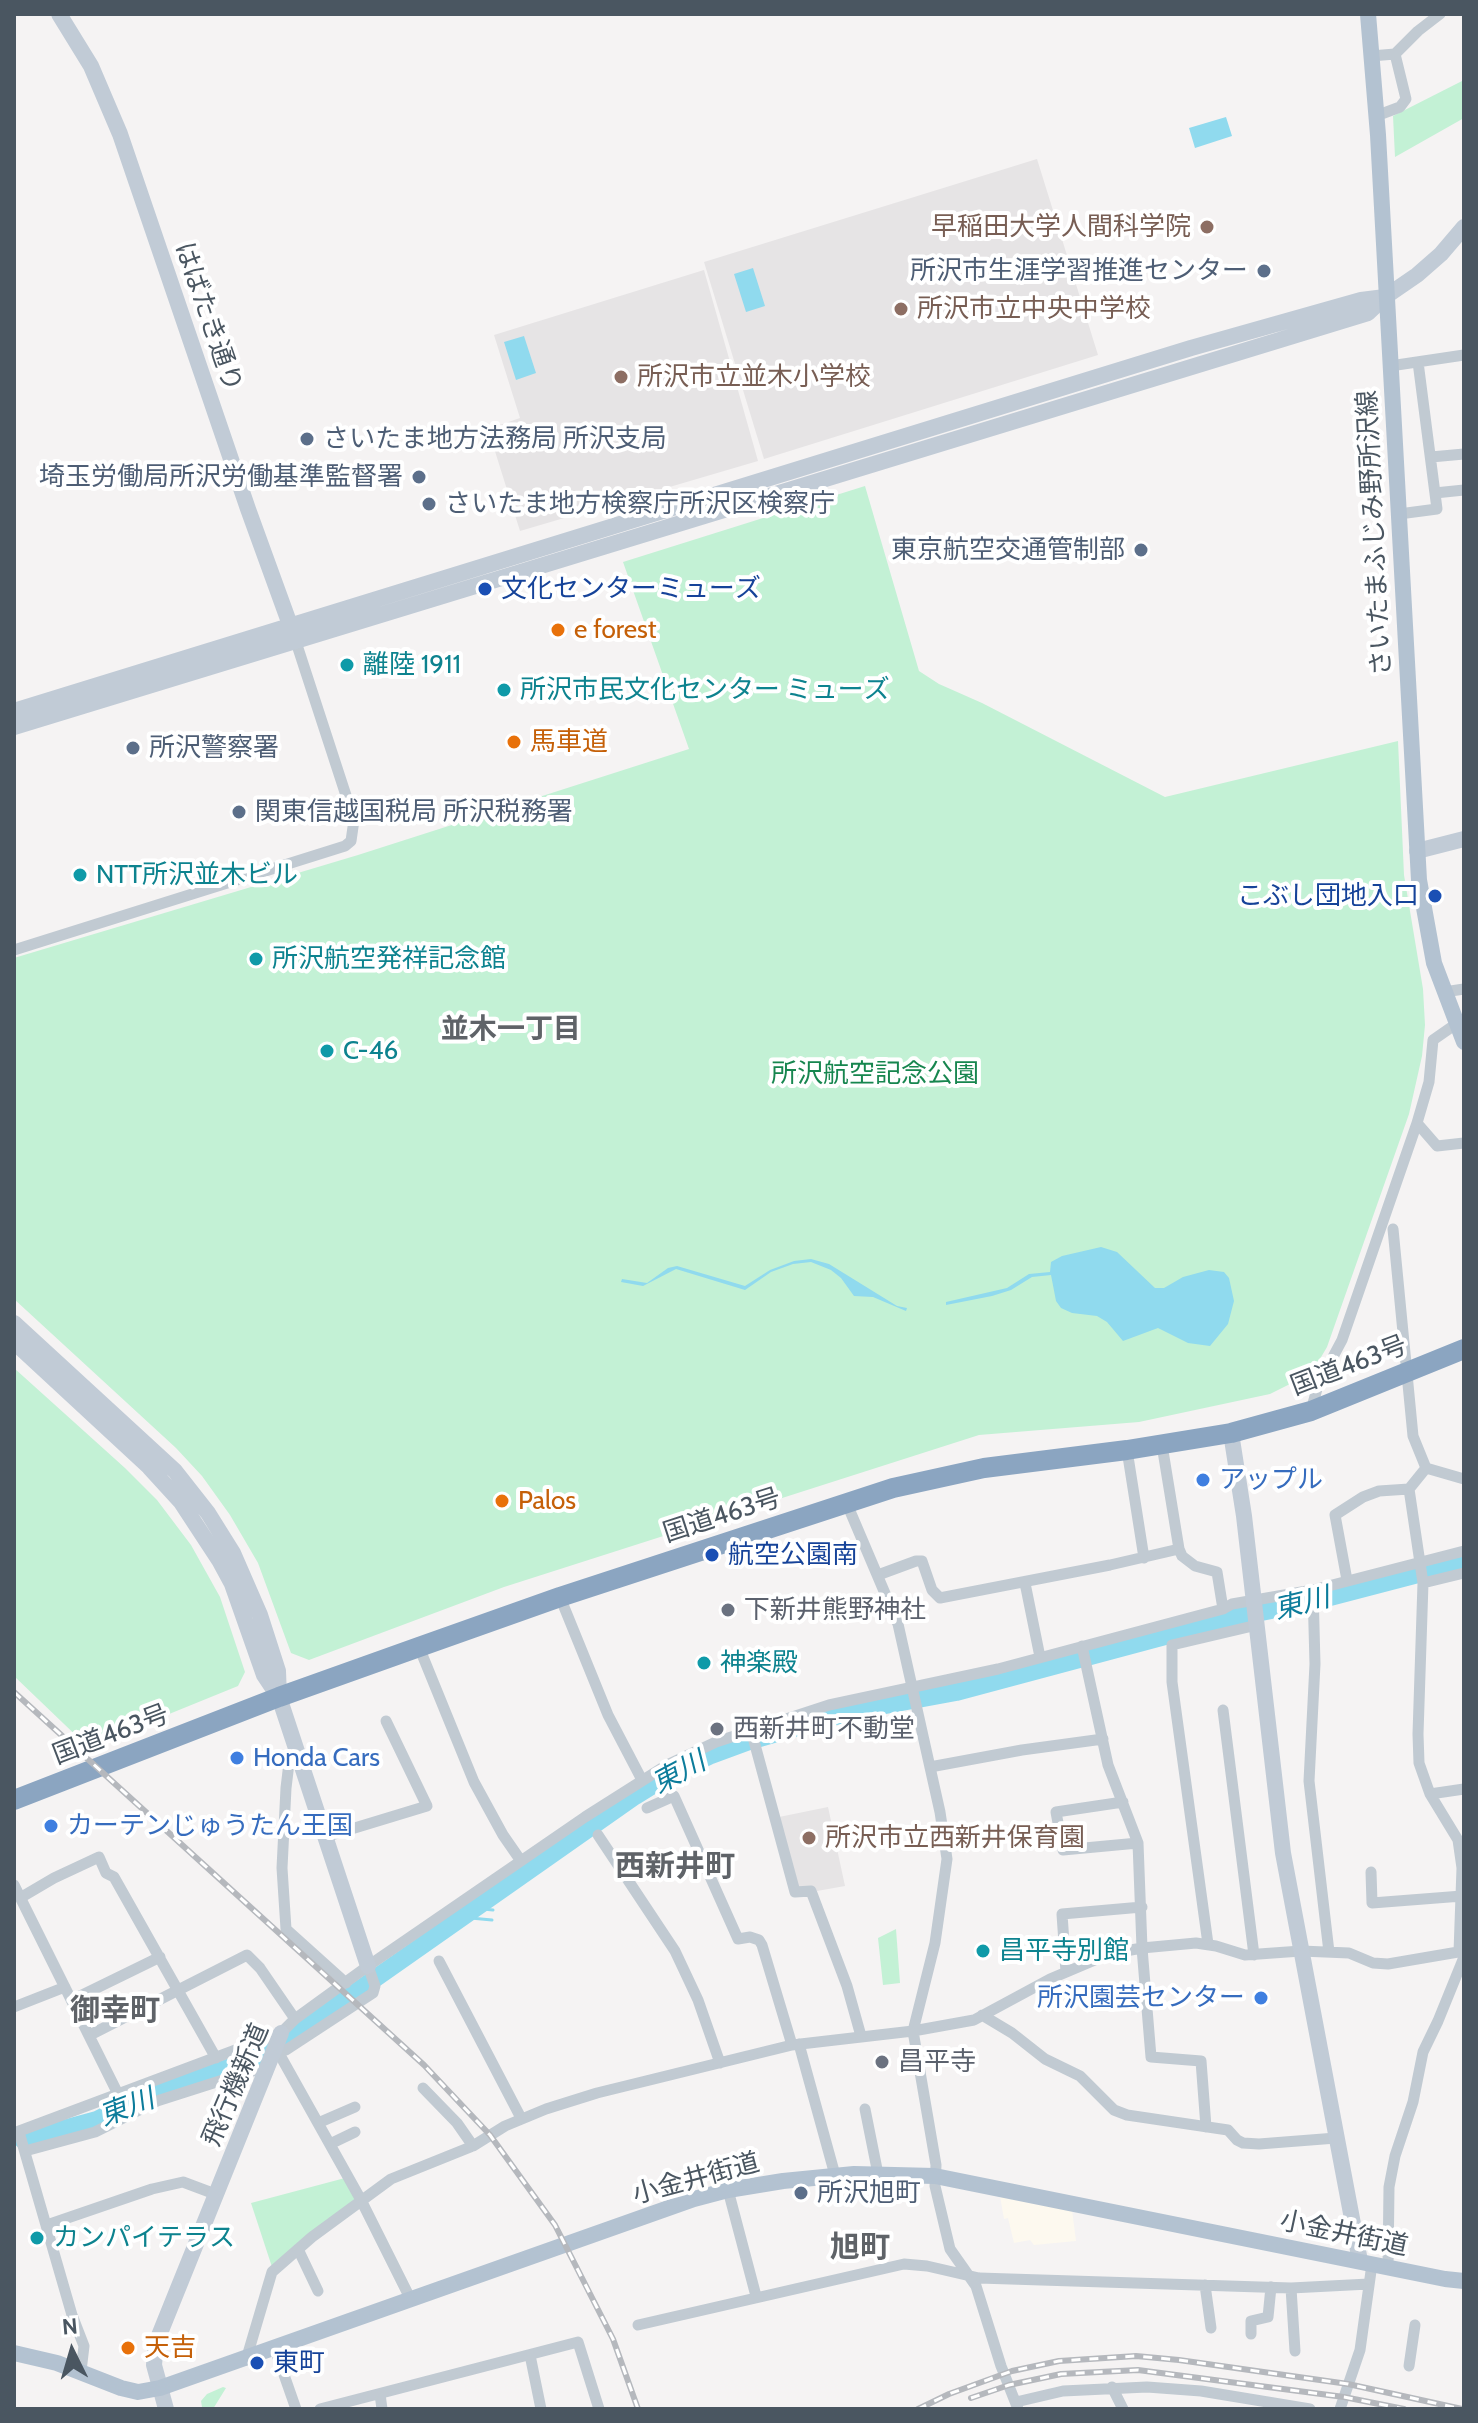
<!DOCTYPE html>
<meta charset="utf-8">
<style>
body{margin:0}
#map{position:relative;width:1478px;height:2423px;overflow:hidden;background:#f5f3f3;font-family:Cabin,sans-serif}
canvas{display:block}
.frame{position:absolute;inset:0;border:16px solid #4a5661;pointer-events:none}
.north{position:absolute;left:32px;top:2311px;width:80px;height:80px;-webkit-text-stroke:6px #fff;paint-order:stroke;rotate:355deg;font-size:22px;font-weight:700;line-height:32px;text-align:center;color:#4a5661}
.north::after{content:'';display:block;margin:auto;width:28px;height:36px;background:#4a5661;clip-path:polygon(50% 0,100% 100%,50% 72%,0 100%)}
</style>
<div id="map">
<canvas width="1478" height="2423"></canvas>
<div class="frame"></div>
<div class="north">N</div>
</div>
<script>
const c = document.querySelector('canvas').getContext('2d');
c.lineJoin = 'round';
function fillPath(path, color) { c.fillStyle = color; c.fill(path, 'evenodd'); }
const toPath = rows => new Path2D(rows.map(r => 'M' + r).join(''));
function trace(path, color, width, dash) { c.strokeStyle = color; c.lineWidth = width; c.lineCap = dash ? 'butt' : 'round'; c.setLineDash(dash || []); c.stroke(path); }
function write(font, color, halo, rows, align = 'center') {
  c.font = font + ' Cabin,"Noto Sans JP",sans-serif'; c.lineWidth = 8; c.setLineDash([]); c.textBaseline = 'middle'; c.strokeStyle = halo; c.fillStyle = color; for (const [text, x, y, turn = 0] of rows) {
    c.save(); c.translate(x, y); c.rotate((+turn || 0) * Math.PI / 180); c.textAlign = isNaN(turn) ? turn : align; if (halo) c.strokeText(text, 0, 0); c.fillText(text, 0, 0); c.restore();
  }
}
const commercial = toPath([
 [1000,2196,1072,2210,1076,2241,1034,2245,1030,2240,1014,2243,1008,2218,1004,2219]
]);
const education = toPath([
 [1037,159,1098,355,764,459,704,262],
 [704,270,758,461,520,531,488,429,520,418,494,335],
 [828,1807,845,1886,817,1891,815,1887,802,1889,798,1886,779,1817]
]);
const green = toPath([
 [1464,80,1464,118,1395,157,1393,116],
 [865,486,919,671,939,684,982,703,1165,797,1398,741,1404,875,1423,989,1425,1025,1422,1056,1409,1114,1327,1347,1317,1364,1294,1382,1270,1394,1139,1422,979,1435,504,1587,309,1660,291,1653,258,1563,230,1515,202,1476,176,1448,14,1299,14,958,358,855,689,749,623,562],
 [14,1368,125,1468,157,1500,191,1545,220,1597,245,1672,238,1686,88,1747,14,1676],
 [896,1929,900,1983,883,1985,878,1938],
 [345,2178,358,2198,272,2267,251,2203],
 [223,2387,226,2388,213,2409,202,2407,201,2401,207,2394]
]);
const water = toPath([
 [1226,117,1232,136,1195,148,1189,128],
 [753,268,765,306,746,312,734,274],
 [524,336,536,373,516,380,504,342],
 [1101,1247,1117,1252,1155,1288,1164,1288,1183,1277,1209,1270,1224,1272,1229,1278,1234,1301,1228,1324,1210,1346,1188,1343,1158,1328,1123,1341,1107,1322,1097,1316,1072,1313,1061,1308,1056,1301,1051,1275,1032,1277,1011,1290,992,1296,946,1305,946,1302,1007,1288,1029,1274,1050,1272,1051,1262,1062,1256],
 [811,1259,829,1264,897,1306,907,1308,906,1311,873,1297,854,1296,841,1278,831,1270,811,1262,793,1264,771,1272,745,1290,676,1269,643,1286,621,1282,622,1279,647,1283,668,1268,677,1266,745,1286,770,1270,794,1261]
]);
const stream = toPath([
 [473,1908,493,1910],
 [460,1917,492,1920]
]);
const river = toPath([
 [23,2140,97,2120,132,2102,256,2058,296,2034,635,1796,664,1778,711,1755,749,1741,853,1711,956,1692,1236,1617,1307,1603,1464,1562]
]);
const street = toPath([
 [1371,56,1395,54,1418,31,1440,14],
 [1376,116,1400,107,1406,99,1395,54],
 [1390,366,1464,355],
 [1431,457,1464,454],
 [1435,493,1464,490],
 [1399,514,1437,509,1418,362],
 [14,950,345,846,351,841,354,820,296,642],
 [1444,992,1464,989],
 [1417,1123,1437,1146,1464,1143],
 [1393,1229,1413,1436,1426,1468,1409,1489,1423,1583,1418,1734,1419,1763,1430,1794,1458,1840,1462,1868,1459,1952],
 [1311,1411,1318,1385,1342,1340,1417,1123,1429,1082,1433,1040,1456,1024],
 [1162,1445,1179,1549,1182,1556,1195,1566,1217,1572,1223,1609],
 [1127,1450,1144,1558],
 [1426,1468,1464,1479],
 [847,1504,898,1624,940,1812,947,1859,935,1943,913,2031,936,2165,935,2186,950,2249,976,2286,1001,2366,1018,2409],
 [878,1575,916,1561,922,1561,932,1590,940,1598,945,1597,1110,1565,1179,1549],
 [1347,1580,1335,1515,1363,1497,1379,1491,1409,1489],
 [1025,1583,1040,1657],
 [1423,1583,1464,1573],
 [1313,1590,1315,1664,1309,1781,1329,1952],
 [560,1597,608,1715,642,1780],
 [1082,1646,1108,1765,1138,1843,1142,1948,1151,2057,1201,2061,1206,2127],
 [419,1647,474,1782,503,1835,521,1861],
 [1223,1710,1254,1955],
 [751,1730,795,1892,811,1891,847,1986,861,2036],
 [297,1748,289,1763,286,1788,282,1868,286,1929,346,1983],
 [930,1767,1022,1750,1103,1739],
 [1430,1794,1464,1789],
 [1123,1802,1056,1812,1063,1850,1138,1843],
 [647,1808,674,1796,738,1939,750,1937,759,1940,762,1945,792,2045],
 [598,1835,675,1951,698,2000,720,2063],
 [325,1837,427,1806,386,1721],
 [1371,1872,1372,1903,1462,1896],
 [14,1885,118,2094],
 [20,1898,54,1878,99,1857,106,1873,114,1877,216,2058],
 [1208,1944,1172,1682,1172,1645,1257,1625],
 [439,1961,521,2118],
 [1066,1972,1062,1914,1142,1907],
 [72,2000,160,1957],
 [14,2007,65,1987],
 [982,2015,1012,2033,1045,2059,1080,2076,1114,2110,1127,2115,1228,2130,1237,2140,1243,2143,1259,2144,1336,2138],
 [90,2035,247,1955,260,1968,295,2019],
 [799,2044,835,2175],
 [273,2053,281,2057,361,2200,411,2300],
 [273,2053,286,2050,373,1993,375,1986,368,1966],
 [423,2088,457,2123,473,2146],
 [865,2109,878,2174],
 [318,2123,355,2107],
 [19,2132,72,2315,84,2346,81,2371],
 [14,2133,281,2033,295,2019,368,1966,585,1817,667,1765,716,1742,829,1705,998,1669,1223,1609,1232,1604,1313,1590,1464,1551],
 [330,2144,355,2132],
 [25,2151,95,2132,157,2101,251,2071,267,2070],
 [728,2190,756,2296],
 [47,2225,152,2189,183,2182,215,2194],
 [298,2249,318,2291],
 [1388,2267,1389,2187,1395,2156,1413,2102,1423,2052,1438,2021,1464,1957],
 [1205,2285,1211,2328],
 [1291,2288,1295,2351],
 [638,2325,904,2264,927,2266,979,2278,1291,2288,1369,2284],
 [1251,2334,1251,2321,1268,2317,1271,2287],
 [275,2349,296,2409],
 [530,2355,541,2409],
 [246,2360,272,2272,312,2237,391,2179,473,2146,505,2126,546,2109,597,2093,792,2045,913,2031,974,2020,1050,1979,1109,1954,1142,1948,1196,1943,1216,1946,1245,1955,1301,1951,1349,1953,1373,1963,1388,1964,1464,1951],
 [1409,2366,1415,2325],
 [1112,2387,1123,2409],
 [380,2394,382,2409],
 [1016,2402,1063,2391,1147,2387,1201,2391,1310,2409],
 [320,2409,578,2342,599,2409],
 [1340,2409,1360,2350,1372,2264]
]);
const secondary = toPath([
 [59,14,91,66,120,134,248,509,293,633],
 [14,711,1191,348,1361,300,1385,297],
 [14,727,1368,313,1385,297,1417,275,1441,254,1464,227],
 [1417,851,1464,839],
 [14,1323,175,1471,208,1513,233,1553,260,1615,278,1671,279,1697,368,1966],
 [14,1342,149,1467,181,1502,219,1560,232,1584,264,1675,278,1696],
 [1231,1433,1244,1516,1283,1853,1360,2261],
 [166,2409,154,2365,156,2343,281,2033]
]);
const primary = toPath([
 [1368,14,1378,135,1419,880,1434,963,1464,1042],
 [14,2353,57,2363,121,2388,138,2392,160,2388,694,2199,728,2190,783,2181,854,2174,935,2176,1445,2279,1464,2281]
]);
const highway = toPath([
 [14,1800,279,1697,419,1647,560,1597,893,1488,984,1468,1127,1450,1231,1433,1311,1411,1464,1349]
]);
const rail = toPath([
 [14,1692,424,2065,490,2135,555,2225,613,2339,638,2409],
 [971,2398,1009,2385,1061,2374,1138,2370,1344,2397,1404,2409],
 [918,2409,949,2394,1012,2371,1059,2361,1136,2356,1179,2360,1348,2384,1462,2409]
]);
const markers = [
 [1207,227,8,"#8d6e63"],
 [1264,271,8,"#5c6f8a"],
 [901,309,8,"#8d6e63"],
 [621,377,8,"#8d6e63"],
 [307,439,8,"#5c6f8a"],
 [419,477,8,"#5c6f8a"],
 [429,504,8,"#5c6f8a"],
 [1141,550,8,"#5c6f8a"],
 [485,589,8,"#1a4fb4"],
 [558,630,8,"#e8710a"],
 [347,665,8,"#0f9aa8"],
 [504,690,8,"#0f9aa8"],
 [514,742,8,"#e8710a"],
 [133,748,8,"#5c6f8a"],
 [239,812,8,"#5c6f8a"],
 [80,875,8,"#0f9aa8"],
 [1435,896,8,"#1a4fb4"],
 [256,959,8,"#0f9aa8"],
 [327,1051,8,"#0f9aa8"],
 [1203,1480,8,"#3f7fe0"],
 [502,1501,8,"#e8710a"],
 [712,1555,8,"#1a4fb4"],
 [728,1610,8,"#6b7280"],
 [704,1663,8,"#0f9aa8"],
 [717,1729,8,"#6b7280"],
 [237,1758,8,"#3f7fe0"],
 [51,1826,8,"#3f7fe0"],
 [809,1838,8,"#8d6e63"],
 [983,1951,8,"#0f9aa8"],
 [1261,1998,8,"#3f7fe0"],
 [882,2062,8,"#6b7280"],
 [801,2193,8,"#5c6f8a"],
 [37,2238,8,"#0f9aa8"],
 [128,2348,8,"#e8710a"],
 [257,2363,8,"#1a4fb4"]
];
const educationNames = [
 ["早稲田大学人間科学院",1191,227,"right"],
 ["所沢市立中央中学校",917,309],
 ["所沢市立並木小学校",637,377],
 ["所沢市立西新井保育園",825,1838]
];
const serviceNames = [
 ["所沢市生涯学習推進センター",1248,271,"right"],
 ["さいたま地方法務局 所沢支局",323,439],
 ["埼玉労働局所沢労働基準監督署",403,477,"right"],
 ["さいたま地方検察庁所沢区検察庁",445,504],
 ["東京航空交通管制部",1125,550,"right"],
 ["所沢警察署",149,748],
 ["関東信越国税局 所沢税務署",255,812],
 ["所沢旭町",817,2193]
];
const streetNames = [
 ["はばたき通り",208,317,71],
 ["さいたまふじみ野所沢線",1375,533,-93],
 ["国道463号",1349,1366,-21],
 ["国道463号",722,1516,-18],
 ["国道463号",111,1735,-21],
 ["飛行機新道",236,2085,-67],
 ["小金井街道",696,2179,-15],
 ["小金井街道",1344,2234,12]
];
const transitNames = [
 ["文化センターミューズ",501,589],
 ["こぶし団地入口",1419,896,"right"],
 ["航空公園南",728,1555],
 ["東町",273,2363]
];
const foodNames = [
 ["e forest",574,630],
 ["馬車道",530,742],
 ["Palos",518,1501],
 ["天吉",144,2348]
];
const cultureNames = [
 ["離陸 1911",363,665],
 ["所沢市民文化センター ミューズ",520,690],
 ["NTT所沢並木ビル",96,875],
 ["所沢航空発祥記念館",272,959],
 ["C-46",343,1051],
 ["神楽殿",720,1663],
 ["昌平寺別館",999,1951],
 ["カンパイテラス",53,2238]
];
const parkNames = [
 ["所沢航空記念公園",875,1074]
];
const shopNames = [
 ["アップル",1219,1480],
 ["Honda Cars",253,1758],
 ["カーテンじゅうたん王国",67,1826],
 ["所沢園芸センター",1245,1998,"right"]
];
const worshipNames = [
 ["下新井熊野神社",744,1610],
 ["西新井町不動堂",733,1729],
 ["昌平寺",898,2062]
];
const neighbourhoodNames = [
 ["並木一丁目",511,1030]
];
const waterNames = [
 ["東川",1302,1604,-14],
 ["東川",679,1773,-28],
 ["東川",127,2108,-21]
];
const quarterNames = [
 ["西新井町",675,1867],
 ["御幸町",115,2011],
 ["旭町",860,2248]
];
fillPath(commercial, '#fdf9ef');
fillPath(education, '#e6e4e5');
fillPath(green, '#c3f1d5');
fillPath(water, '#90daee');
trace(stream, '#90daee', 3);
trace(river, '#90daee', 18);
trace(street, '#c1cad2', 11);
trace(secondary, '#c1cbd6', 16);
trace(primary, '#b3c2d1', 16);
trace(highway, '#8ba5c1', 20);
trace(rail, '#b5b8bd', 6);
trace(rail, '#fff', 3, [9]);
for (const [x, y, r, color] of markers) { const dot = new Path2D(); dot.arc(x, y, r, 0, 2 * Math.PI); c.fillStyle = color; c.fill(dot); trace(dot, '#fff', 3); }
write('26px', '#785e54', '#fff', educationNames, 'left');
write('26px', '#4e5e75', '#fff', serviceNames, 'left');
write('26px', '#4a5661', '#fff', streetNames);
write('26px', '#164399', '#fff', transitNames, 'left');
write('26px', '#c56008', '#fff', foodNames, 'left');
write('26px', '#0d838f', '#fff', cultureNames, 'left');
write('26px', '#17864f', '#fff', parkNames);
write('26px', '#366cbe', '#fff', shopNames, 'left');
write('26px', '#5b616d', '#fff', worshipNames, 'left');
write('bold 28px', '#5f6368', '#fff', neighbourhoodNames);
write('italic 28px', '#0c7c9b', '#fff', waterNames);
write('bold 30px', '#5f6368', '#fff', quarterNames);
</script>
